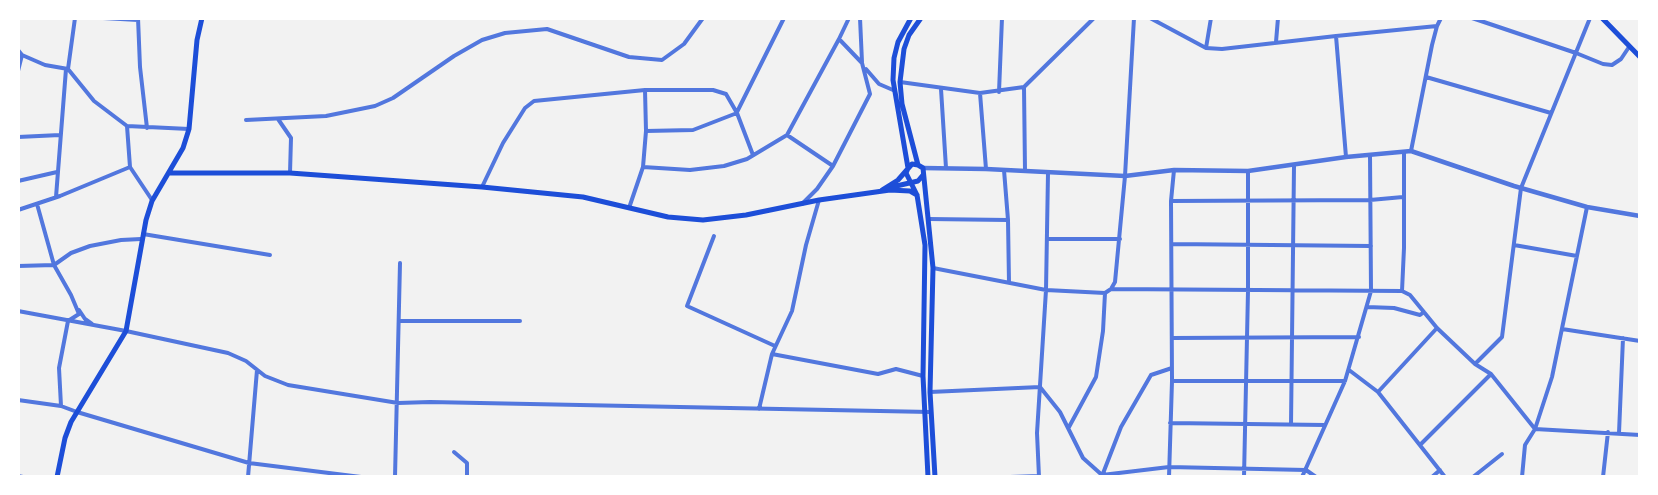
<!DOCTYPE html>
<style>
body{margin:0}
#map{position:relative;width:1658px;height:495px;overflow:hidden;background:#f2f2f2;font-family:Arial,sans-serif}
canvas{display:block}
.frame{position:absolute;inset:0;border:20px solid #fff;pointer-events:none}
</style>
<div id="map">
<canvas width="1658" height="495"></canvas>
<div class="frame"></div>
</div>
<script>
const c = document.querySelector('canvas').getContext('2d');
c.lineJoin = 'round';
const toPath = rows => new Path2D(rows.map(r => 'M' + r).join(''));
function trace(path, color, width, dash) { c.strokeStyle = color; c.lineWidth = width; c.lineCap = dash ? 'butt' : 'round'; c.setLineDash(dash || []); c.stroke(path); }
const minor = toPath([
 [103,18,138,20],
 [138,18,140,67,147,128],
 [860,18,862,62],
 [1150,18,1206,48,1222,49,1336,36],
 [1472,18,1576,53,1603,64,1612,65,1621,59,1629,47],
 [839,39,849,18],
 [1276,42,1278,18],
 [1206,48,1211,18],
 [18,50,22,55,45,65,68,69,94,101,127,126,189,129],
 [68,69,75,18],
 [866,69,879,84,893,90],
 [18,71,22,55],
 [1426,77,1551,113],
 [900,82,980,93,1024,87,1094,18],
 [1024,87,1025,171],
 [941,89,946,168],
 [645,90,646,131],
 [999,92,1002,18],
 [980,93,986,169],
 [737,112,784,18],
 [278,119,291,138,290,173],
 [246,120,326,116,375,106,393,98,454,56,482,40,505,33,547,29,629,57,662,60,684,44,703,18],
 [127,126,130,167,152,200],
 [787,135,839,39,862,63,870,94,833,166],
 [18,137,60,135],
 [1411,151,1432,45,1437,26,1441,18],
 [1346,157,1336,36,1437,26],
 [643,167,690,170,724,166,747,159,787,135,833,166,817,189,802,204],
 [1004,170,1008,220,1009,283],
 [18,181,57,172],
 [482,187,503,143,525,108,534,101,645,90,713,90,726,94,737,113],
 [56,197,66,69],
 [1171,201,1370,200,1403,197],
 [37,204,54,265,71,295,79,314,68,321,59,368,61,406],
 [629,208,643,167,646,131,693,130,737,113,753,155],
 [18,210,60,196,130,167],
 [929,219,1008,220],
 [143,234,270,255],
 [714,236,687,306,775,346],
 [1047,239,1120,239],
 [1172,244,1371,246],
 [1514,245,1577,256],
 [18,266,54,265,71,253,90,246,121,240,141,239],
 [933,268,1046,290,1105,293,1111,289,1115,282,1125,176,1134,18],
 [1111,289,1402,291,1410,295,1437,328,1475,364,1491,374,1535,429,1640,435],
 [1402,291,1404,248,1404,152],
 [1367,307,1394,308,1420,315,1424,312],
 [79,310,85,319,92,324],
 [18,311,126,331,228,353,246,361,265,376,288,385,398,403,430,402,930,412],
 [399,321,520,321],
 [1562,329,1640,341],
 [1172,338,1359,337],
 [772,354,792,311,806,245,819,200],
 [1475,364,1502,337,1521,188,1590,18],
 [1349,370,1378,392,1445,477],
 [1172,381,1345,381],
 [1040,387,1060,412,1083,458,1102,475,1169,467,1306,470,1316,477],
 [930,392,1040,387],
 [1378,392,1437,328],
 [18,400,61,406,77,412,249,463,361,477],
 [759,409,772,354,878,374,896,369,923,376],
 [1170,423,1325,425],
 [1291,425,1294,166],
 [1069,427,1096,377,1103,331,1105,293],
 [1619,433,1623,338],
 [1421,444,1491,374],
 [454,452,467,463,467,477],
 [18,476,23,477],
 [1102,476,1121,427,1151,375,1172,368],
 [248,477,257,370],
 [395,477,400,263],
 [1010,477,1039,476],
 [1039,477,1037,433,1046,290,1048,173],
 [1169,477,1172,381,1171,201,1174,170],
 [1244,477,1248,291,1248,171],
 [1302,477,1345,381,1371,291,1370,155],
 [1432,477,1440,470],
 [1473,477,1502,454],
 [1522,477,1525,445,1535,429,1552,377,1587,207],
 [1603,477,1608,432]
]);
const tertiary = toPath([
 [923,168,986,169,1125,176,1174,170,1248,171,1346,157,1411,151,1514,186,1587,207,1640,216]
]);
const secondary = toPath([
 [911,18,898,42,894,58,893,80,908,168,906,173,917,195,925,245,923,376,928,477],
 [1602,18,1640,57],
 [918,165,902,104,900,82,904,49,909,35,921,18],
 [169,173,290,173,482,187,583,197,668,217,703,220,746,215,819,200,890,190,910,191,917,195],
 [892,187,918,181,923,175],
 [882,190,898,180,912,164,918,165,923,168,933,268,930,392,935,477],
 [57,477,65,438,71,422,126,331,146,220,152,201,183,148,189,129,197,40,202,18]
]);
trace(minor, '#5277de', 4);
trace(tertiary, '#5277de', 4.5);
trace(secondary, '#1d4ed8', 5);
</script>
